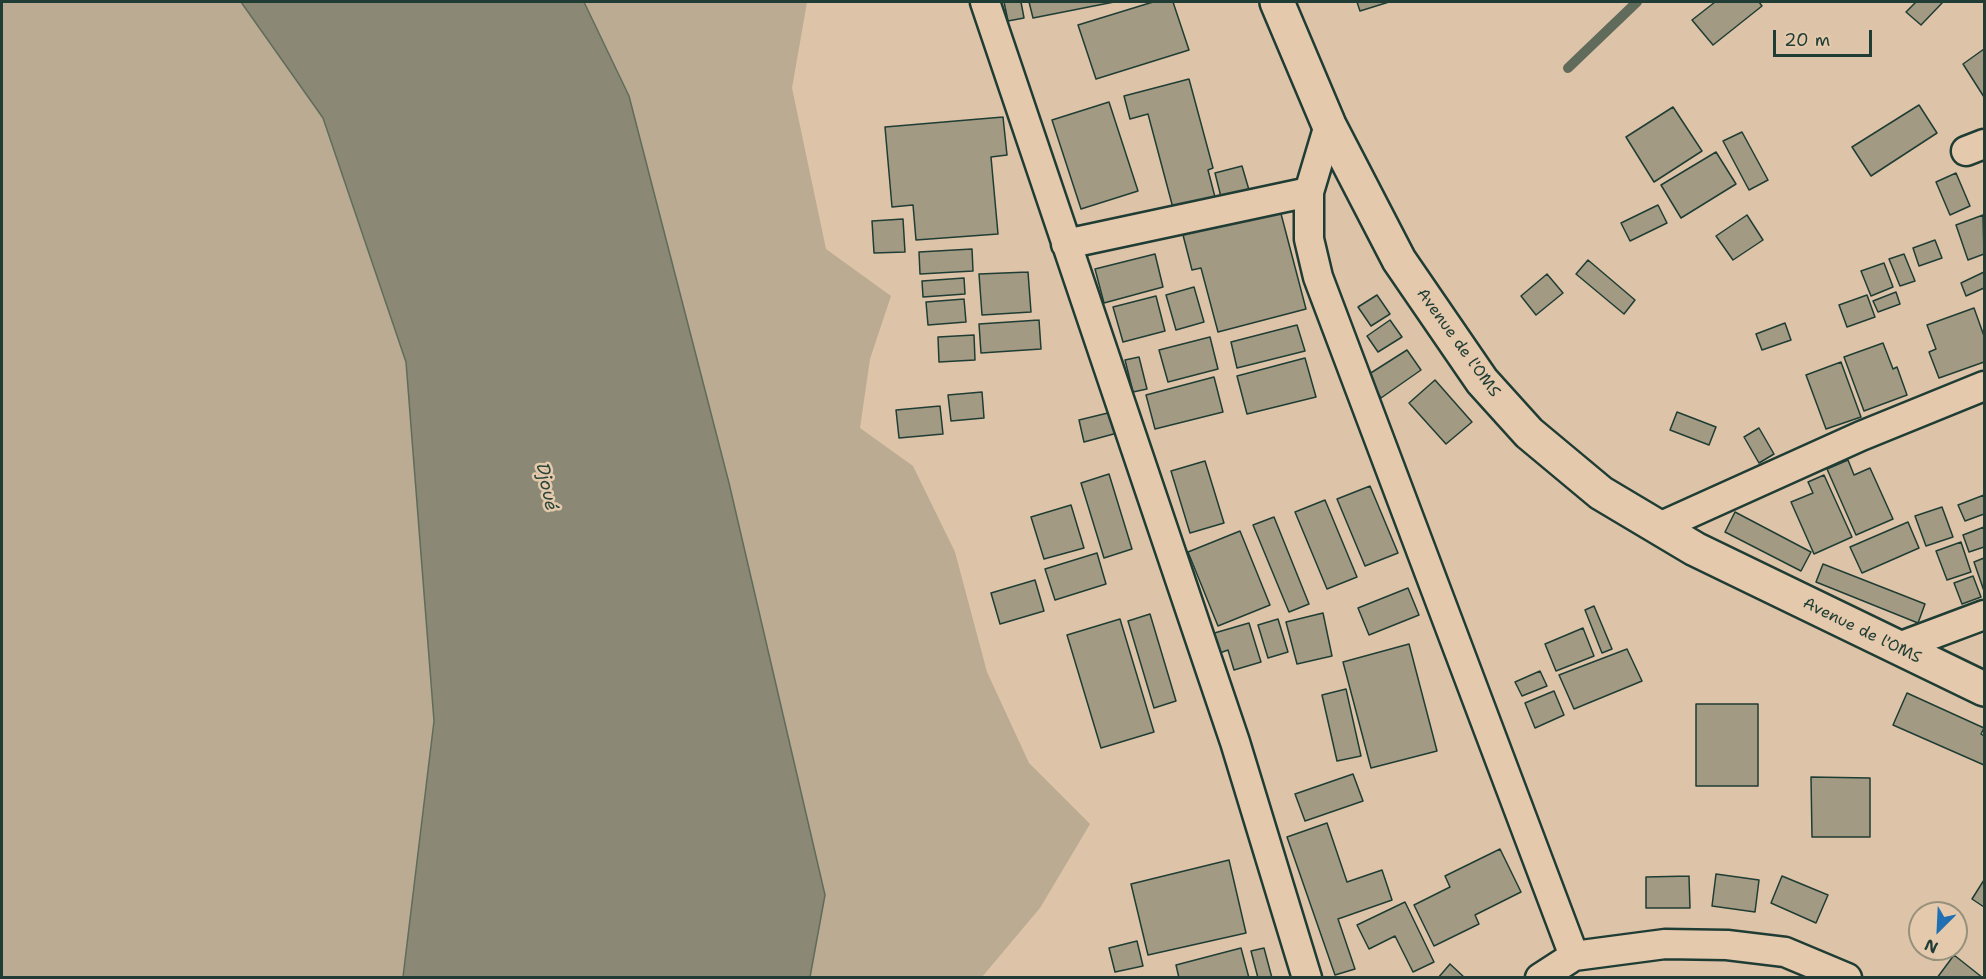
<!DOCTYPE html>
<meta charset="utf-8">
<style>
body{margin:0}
#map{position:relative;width:1986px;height:979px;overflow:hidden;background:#ddc3a7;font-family:"Shantell Sans",sans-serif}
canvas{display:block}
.frame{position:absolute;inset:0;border:3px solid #1f3d34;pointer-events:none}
.north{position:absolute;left:1908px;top:901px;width:60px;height:60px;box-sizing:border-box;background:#e5c9ac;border:2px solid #96917c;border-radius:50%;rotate:204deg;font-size:16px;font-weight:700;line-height:24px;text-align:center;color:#1f3d34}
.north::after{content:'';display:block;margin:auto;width:21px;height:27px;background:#1f6fb2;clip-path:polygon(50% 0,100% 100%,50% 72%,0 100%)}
.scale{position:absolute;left:1773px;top:30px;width:99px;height:27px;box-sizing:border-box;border:3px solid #1f3d34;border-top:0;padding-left:8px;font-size:18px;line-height:21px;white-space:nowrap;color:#1f3d34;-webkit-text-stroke:4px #e5c9ac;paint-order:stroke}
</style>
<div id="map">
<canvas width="1986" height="979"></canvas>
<div class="frame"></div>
<div class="north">N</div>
<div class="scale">20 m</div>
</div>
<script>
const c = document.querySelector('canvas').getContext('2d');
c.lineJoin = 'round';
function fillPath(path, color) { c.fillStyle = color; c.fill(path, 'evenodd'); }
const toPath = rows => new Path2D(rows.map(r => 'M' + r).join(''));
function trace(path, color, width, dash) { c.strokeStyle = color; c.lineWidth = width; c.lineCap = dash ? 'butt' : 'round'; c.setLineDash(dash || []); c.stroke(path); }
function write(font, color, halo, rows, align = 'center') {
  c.font = font + ' "Shantell Sans",sans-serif'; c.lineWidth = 5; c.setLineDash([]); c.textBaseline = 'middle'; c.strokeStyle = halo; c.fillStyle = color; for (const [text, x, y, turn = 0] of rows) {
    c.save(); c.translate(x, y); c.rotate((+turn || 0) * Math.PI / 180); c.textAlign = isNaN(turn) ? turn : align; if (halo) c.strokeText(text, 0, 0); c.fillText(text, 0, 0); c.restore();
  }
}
const green = toPath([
 [2,2,241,2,323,118,406,362,434,721,403,977,2,978],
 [584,2,807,2,792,88,826,249,891,296,870,359,860,428,913,466,955,552,987,672,1029,763,1090,824,1040,908,982,977,810,977,825,895,729,483,629,96]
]);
const water = toPath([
 [241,2,584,2,629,96,729,483,825,895,810,977,403,977,434,721,406,362,323,118,241,2]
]);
const stream = toPath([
 [1568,68,1637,2]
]);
const building = toPath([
 [1004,2,1021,2,1024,18,1008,21,1004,2],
 [1029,2,1114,2,1033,18,1029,2],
 [1153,2,1173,2,1189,50,1096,79,1078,25,1153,2],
 [1357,2,1389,2,1360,11,1357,2],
 [1715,2,1759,2,1762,6,1713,45,1692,20,1715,2],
 [1916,2,1943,2,1921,25,1906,12,1916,2],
 [1984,49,1984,97,1963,64,1984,49],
 [1189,79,1213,168,1208,170,1215,197,1173,208,1148,114,1130,119,1124,96,1189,79],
 [1109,102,1138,191,1081,209,1052,120,1109,102],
 [1919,105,1937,133,1871,176,1852,147,1919,105],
 [1673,107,1702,151,1654,182,1626,137,1673,107],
 [1003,117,1007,155,991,157,998,234,916,240,913,205,892,207,885,127,1003,117],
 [1742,132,1768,180,1749,190,1723,141,1742,132],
 [1716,152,1736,184,1681,218,1661,185,1716,152],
 [1242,166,1249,190,1221,197,1215,173,1242,166],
 [1956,173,1970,206,1950,215,1936,182,1956,173],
 [1658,205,1667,223,1630,241,1621,223,1658,205],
 [1280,210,1306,309,1218,332,1201,268,1192,270,1183,235,1280,210],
 [1747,215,1763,240,1733,260,1716,236,1747,215],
 [1983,215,1984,254,1968,260,1956,225,1983,215],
 [903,219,905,252,874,253,872,221,903,219],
 [1935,240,1942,258,1919,266,1913,248,1935,240],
 [972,249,973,271,920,274,919,252,972,249],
 [1155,254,1163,287,1104,303,1095,269,1155,254],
 [1904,254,1915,281,1900,286,1889,259,1904,254],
 [1588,260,1635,300,1624,314,1576,274,1588,260],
 [1884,263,1893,287,1871,296,1861,271,1884,263],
 [1028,272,1031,312,982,315,979,274,1028,272],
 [1984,272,1984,288,1966,296,1961,283,1984,272],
 [1547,274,1563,293,1536,315,1521,296,1547,274],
 [964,278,965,294,923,297,922,281,964,278],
 [1194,287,1204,322,1176,330,1166,295,1194,287],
 [1896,292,1900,304,1878,312,1873,301,1896,292],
 [1377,295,1390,314,1371,326,1358,307,1377,295],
 [1867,295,1875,317,1847,327,1839,305,1867,295],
 [1156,296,1165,331,1123,342,1113,307,1156,296],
 [964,299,966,322,928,325,926,302,964,299],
 [1974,308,1984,336,1984,362,1939,378,1929,352,1936,349,1927,325,1974,308],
 [1039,320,1041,349,981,353,979,324,1039,320],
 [1390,320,1402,337,1378,352,1367,336,1390,320],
 [1785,323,1791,340,1762,350,1756,334,1785,323],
 [1297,325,1305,351,1237,368,1231,342,1297,325],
 [974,335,975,360,939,362,938,337,974,335],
 [1210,337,1218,369,1168,382,1159,350,1210,337],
 [1883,343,1893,369,1897,367,1907,395,1864,411,1844,357,1883,343],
 [1407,350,1421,370,1381,398,1366,376,1407,350],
 [1139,357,1147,389,1133,392,1125,360,1139,357],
 [1305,358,1316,397,1247,414,1237,376,1305,358],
 [1841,362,1861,417,1826,429,1806,375,1841,362],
 [1214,377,1223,412,1155,429,1146,395,1214,377],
 [1435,380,1472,422,1446,444,1409,403,1435,380],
 [982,392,984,418,951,421,948,395,982,392],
 [940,406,943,434,899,438,896,410,940,406],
 [1116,411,1121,432,1084,442,1079,420,1116,411],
 [1677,412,1716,427,1709,445,1670,430,1677,412],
 [1759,428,1774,454,1759,463,1744,437,1759,428],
 [1848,460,1854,475,1870,468,1893,519,1856,535,1827,469,1848,460],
 [1205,461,1224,523,1190,533,1171,471,1205,461],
 [1109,474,1132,549,1104,558,1081,483,1109,474],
 [1824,475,1852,537,1814,554,1791,502,1813,493,1808,482,1824,475],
 [1370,486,1398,553,1365,566,1337,499,1370,486],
 [1984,495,1984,514,1965,521,1958,505,1984,495],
 [1325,500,1357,577,1327,589,1295,512,1325,500],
 [1071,505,1084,548,1044,559,1031,517,1071,505],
 [1942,507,1953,537,1926,546,1915,516,1942,507],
 [1735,512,1811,552,1801,571,1725,532,1735,512],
 [1274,517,1309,604,1289,612,1253,525,1274,517],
 [1908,522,1919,548,1862,573,1850,547,1908,522],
 [1984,527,1984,547,1969,552,1963,535,1984,527],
 [1240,531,1270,605,1218,626,1188,552,1240,531],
 [1961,542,1971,572,1947,580,1936,551,1961,542],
 [1097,553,1106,584,1055,600,1045,569,1097,553],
 [1984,558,1984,591,1974,562,1984,558],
 [1823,564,1925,604,1918,623,1816,582,1823,564],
 [1973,576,1981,597,1962,604,1954,583,1973,576],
 [1035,580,1044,611,1000,624,991,593,1035,580],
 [1408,588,1419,615,1369,635,1358,608,1408,588],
 [1594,606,1612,649,1602,653,1585,610,1594,606],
 [1323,613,1332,656,1297,664,1286,622,1323,613],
 [1150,614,1176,701,1154,708,1128,621,1150,614],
 [1120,619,1154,732,1101,748,1067,635,1120,619],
 [1278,619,1288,652,1268,658,1258,625,1278,619],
 [1249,623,1261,662,1234,670,1228,650,1217,654,1211,634,1249,623],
 [1583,628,1594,656,1556,671,1545,644,1583,628],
 [1409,644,1437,751,1371,768,1343,662,1409,644],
 [1627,649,1642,681,1574,709,1559,675,1627,649],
 [1540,671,1547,686,1522,696,1515,682,1540,671],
 [1346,689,1361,756,1337,761,1322,695,1346,689],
 [1554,691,1564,715,1535,728,1525,703,1554,691],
 [1907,693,1984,728,1981,734,1984,736,1984,765,1893,725,1907,693],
 [1696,704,1758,704,1758,786,1696,786,1696,704],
 [1353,774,1363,801,1305,821,1295,794,1353,774],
 [1811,777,1870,778,1870,837,1812,837,1811,777],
 [1327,823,1347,882,1382,870,1392,900,1338,919,1355,969,1335,975,1287,837,1327,823],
 [1500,849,1521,892,1475,915,1479,924,1434,946,1414,905,1450,887,1445,876,1500,849],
 [1229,860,1246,933,1148,955,1131,884,1229,860],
 [1716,874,1759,880,1755,912,1712,906,1716,874],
 [1689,876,1690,908,1646,908,1646,877,1689,876],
 [1782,876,1828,895,1816,923,1771,903,1782,876],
 [1984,880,1984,907,1972,899,1984,880],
 [1405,902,1434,962,1413,972,1395,936,1369,949,1357,925,1405,902],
 [1137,941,1143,966,1115,972,1109,948,1137,941],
 [1241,948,1249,978,1179,978,1176,965,1241,948],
 [1264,948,1272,978,1258,978,1251,951,1264,948],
 [1954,955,1983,978,1937,978,1954,955],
 [1450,964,1465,978,1438,978,1450,964]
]);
const minor = toPath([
 [985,2,1235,742,1307,978],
 [1329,125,1309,192,1309,239,1318,277,1574,956],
 [1966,151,1984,144],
 [1066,244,1309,192],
 [1657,528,1861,436,1984,386],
 [1896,648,1984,615],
 [1540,978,1574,956,1665,944,1727,945,1785,952,1847,978]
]);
const tertiary = toPath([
 [1277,2,1329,125,1399,260,1482,381,1529,433,1601,493,1695,549,1984,689]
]);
const streetNames = [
 ["Avenue de l'OMS",1458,343,54],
 ["Avenue de l'OMS",1862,631,26]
];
const waterNames = [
 ["Djoué",546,487,78]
];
fillPath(green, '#baab92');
fillPath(water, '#8b8975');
trace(water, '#606b5b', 1.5);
trace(stream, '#606b5b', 10);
fillPath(building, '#a29a83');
trace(building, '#1f3d34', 1.5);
trace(minor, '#1f3d34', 33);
trace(tertiary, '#1f3d34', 38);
trace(minor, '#e5c9ac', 28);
trace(tertiary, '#e5c9ac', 33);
write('16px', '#1f3d34', '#e5c9ac', streetNames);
write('italic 18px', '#2a453a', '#e5c9ac', waterNames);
</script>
